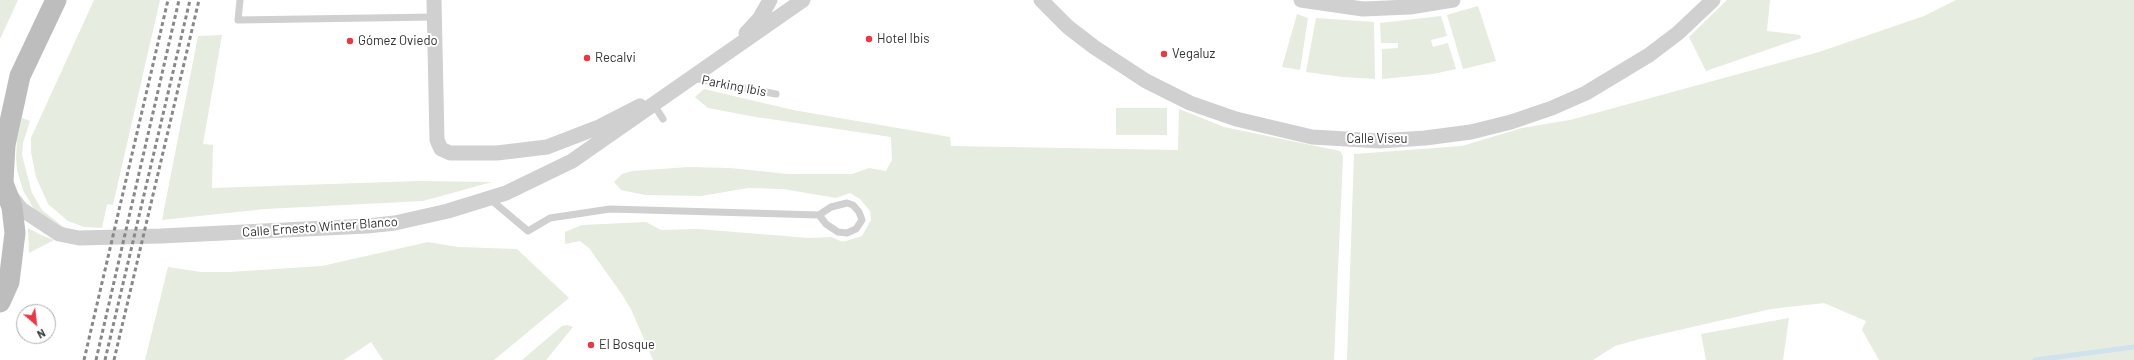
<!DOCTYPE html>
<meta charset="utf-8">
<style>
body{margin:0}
#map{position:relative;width:2134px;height:360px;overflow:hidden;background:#fff;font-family:Barlow,sans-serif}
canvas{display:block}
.north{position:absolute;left:16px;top:304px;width:40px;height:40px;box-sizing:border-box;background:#fff;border:1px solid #adadad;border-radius:50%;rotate:152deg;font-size:11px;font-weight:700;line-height:16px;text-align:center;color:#333}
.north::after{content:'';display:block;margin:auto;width:14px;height:18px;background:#e63946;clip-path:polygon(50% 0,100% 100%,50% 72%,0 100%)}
</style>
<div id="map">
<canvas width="2134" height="360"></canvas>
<div class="north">N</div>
</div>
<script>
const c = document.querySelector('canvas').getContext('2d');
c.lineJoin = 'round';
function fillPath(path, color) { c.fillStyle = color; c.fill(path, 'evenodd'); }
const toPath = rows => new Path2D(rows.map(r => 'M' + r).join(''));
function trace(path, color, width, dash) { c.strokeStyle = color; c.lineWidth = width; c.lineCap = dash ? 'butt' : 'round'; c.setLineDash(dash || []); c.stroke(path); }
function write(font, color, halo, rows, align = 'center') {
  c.font = font + ' Barlow,sans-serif'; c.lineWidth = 4; c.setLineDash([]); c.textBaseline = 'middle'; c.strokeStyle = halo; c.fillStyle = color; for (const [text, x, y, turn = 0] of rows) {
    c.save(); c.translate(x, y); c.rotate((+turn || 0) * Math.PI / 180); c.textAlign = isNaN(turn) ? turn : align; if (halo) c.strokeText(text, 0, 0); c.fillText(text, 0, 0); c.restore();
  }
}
const green = toPath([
 [0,0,18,0,0,39],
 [94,0,160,0,113,205,107,204,102,228,84,227,68,221,48,204,36,177,31,152,31,138],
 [1727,0,1770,0,1767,31,1800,35,1801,38,1706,71,1689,37],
 [1956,0,2134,0,2134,360,1879,360,1862,330,1866,321,1824,303,1771,309,1640,339,1615,346,1593,360,1347,360,1354,154,1462,146,1522,128,1570,120,1819,52,1924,16],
 [1478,6,1496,61,1463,69,1447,15],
 [1297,14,1308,18,1300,70,1282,67],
 [1441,16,1447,36,1431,40,1432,44,1433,47,1448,43,1456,69,1433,74,1382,79,1382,49,1398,48,1398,43,1381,43,1380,23],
 [1316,18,1374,22,1375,79,1343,77,1306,72],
 [222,35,203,144,213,145,212,188,419,181,492,182,423,201,265,209,162,220,198,36],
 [704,89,793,110,950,137,951,146,1178,150,1179,109,1224,127,1340,151,1343,156,1334,360,653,360,631,309,621,293,589,248,580,241,565,244,565,232,582,225,646,222,661,230,698,229,809,238,831,237,843,242,862,236,871,220,870,211,860,199,850,193,836,198,783,189,748,188,701,196,645,195,621,190,614,182,622,174,633,171,689,167,730,168,788,174,852,174,869,168,886,171,892,160,891,137,756,117,708,108,695,97],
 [1116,108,1167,108,1167,135,1116,135],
 [22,118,30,121,23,143,22,155,32,193,42,210,70,232,58,228,35,211,23,190,17,170,16,157,17,140],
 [28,228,41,235,54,240,29,253],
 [428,242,458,247,517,249,569,298,494,360,383,360,371,342,344,360,145,360,168,267,201,272,229,272,322,266],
 [1789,318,1783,360,1706,360,1701,334],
 [567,325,573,327,546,360,522,360,562,326]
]);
const stream = toPath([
 [2035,360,2134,347]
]);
const lane = toPath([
 [240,0,238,20,434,17],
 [693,78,776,94],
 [654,105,663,119],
 [490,199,528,231,550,218,610,209,819,215,831,207,847,203,853,205,859,212,862,220,856,229,847,233,838,232,826,224,819,215]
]);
const street = toPath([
 [434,0,437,140,441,149,450,153,497,153,547,147,599,127,640,106],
 [1041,0,1068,27,1094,47,1146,81,1190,103,1236,119,1312,137,1380,141,1425,138,1471,132,1511,122,1552,108,1586,93,1649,55,1678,33,1713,0],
 [1301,0,1363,9,1410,7,1453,0],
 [746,33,760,18,770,0],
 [10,195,21,209,59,234,79,238,161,236,367,226,395,223,448,211,506,193,572,161,803,0]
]);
const secondary = toPath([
 [0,175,12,207,15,233,9,282,0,302],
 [3,182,5,145,20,76,56,0]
]);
const rail = toPath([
 [84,360,168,0],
 [96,360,179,0],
 [105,360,190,0],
 [114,360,199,0]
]);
const markers = [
 [869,39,4,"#e63946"],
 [350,41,4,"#e63946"],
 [1164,54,4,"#e63946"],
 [587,58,4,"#e63946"],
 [591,345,4,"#e63946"]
];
const poiNames = [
 ["Hotel Ibis",877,39],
 ["Gómez Oviedo",358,41],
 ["Vegaluz",1172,54],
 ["Recalvi",595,58],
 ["El Bosque",599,345]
];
const streetNames = [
 ["Parking Ibis",734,86,11],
 ["Calle Viseu",1377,139],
 ["Calle Ernesto Winter Blanco",320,227,-4]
];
fillPath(green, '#e6ecdf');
trace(stream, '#cfe2ee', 5);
trace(lane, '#d0d0d0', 7);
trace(street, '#d0d0d0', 15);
trace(secondary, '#bdbdbd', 21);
trace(rail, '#888', 3, [4, 3]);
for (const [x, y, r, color] of markers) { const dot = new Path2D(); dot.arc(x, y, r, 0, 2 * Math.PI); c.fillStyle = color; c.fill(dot); trace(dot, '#fff', 1.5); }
write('13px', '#333', '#fff', poiNames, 'left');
write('13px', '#333', '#fff', streetNames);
</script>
